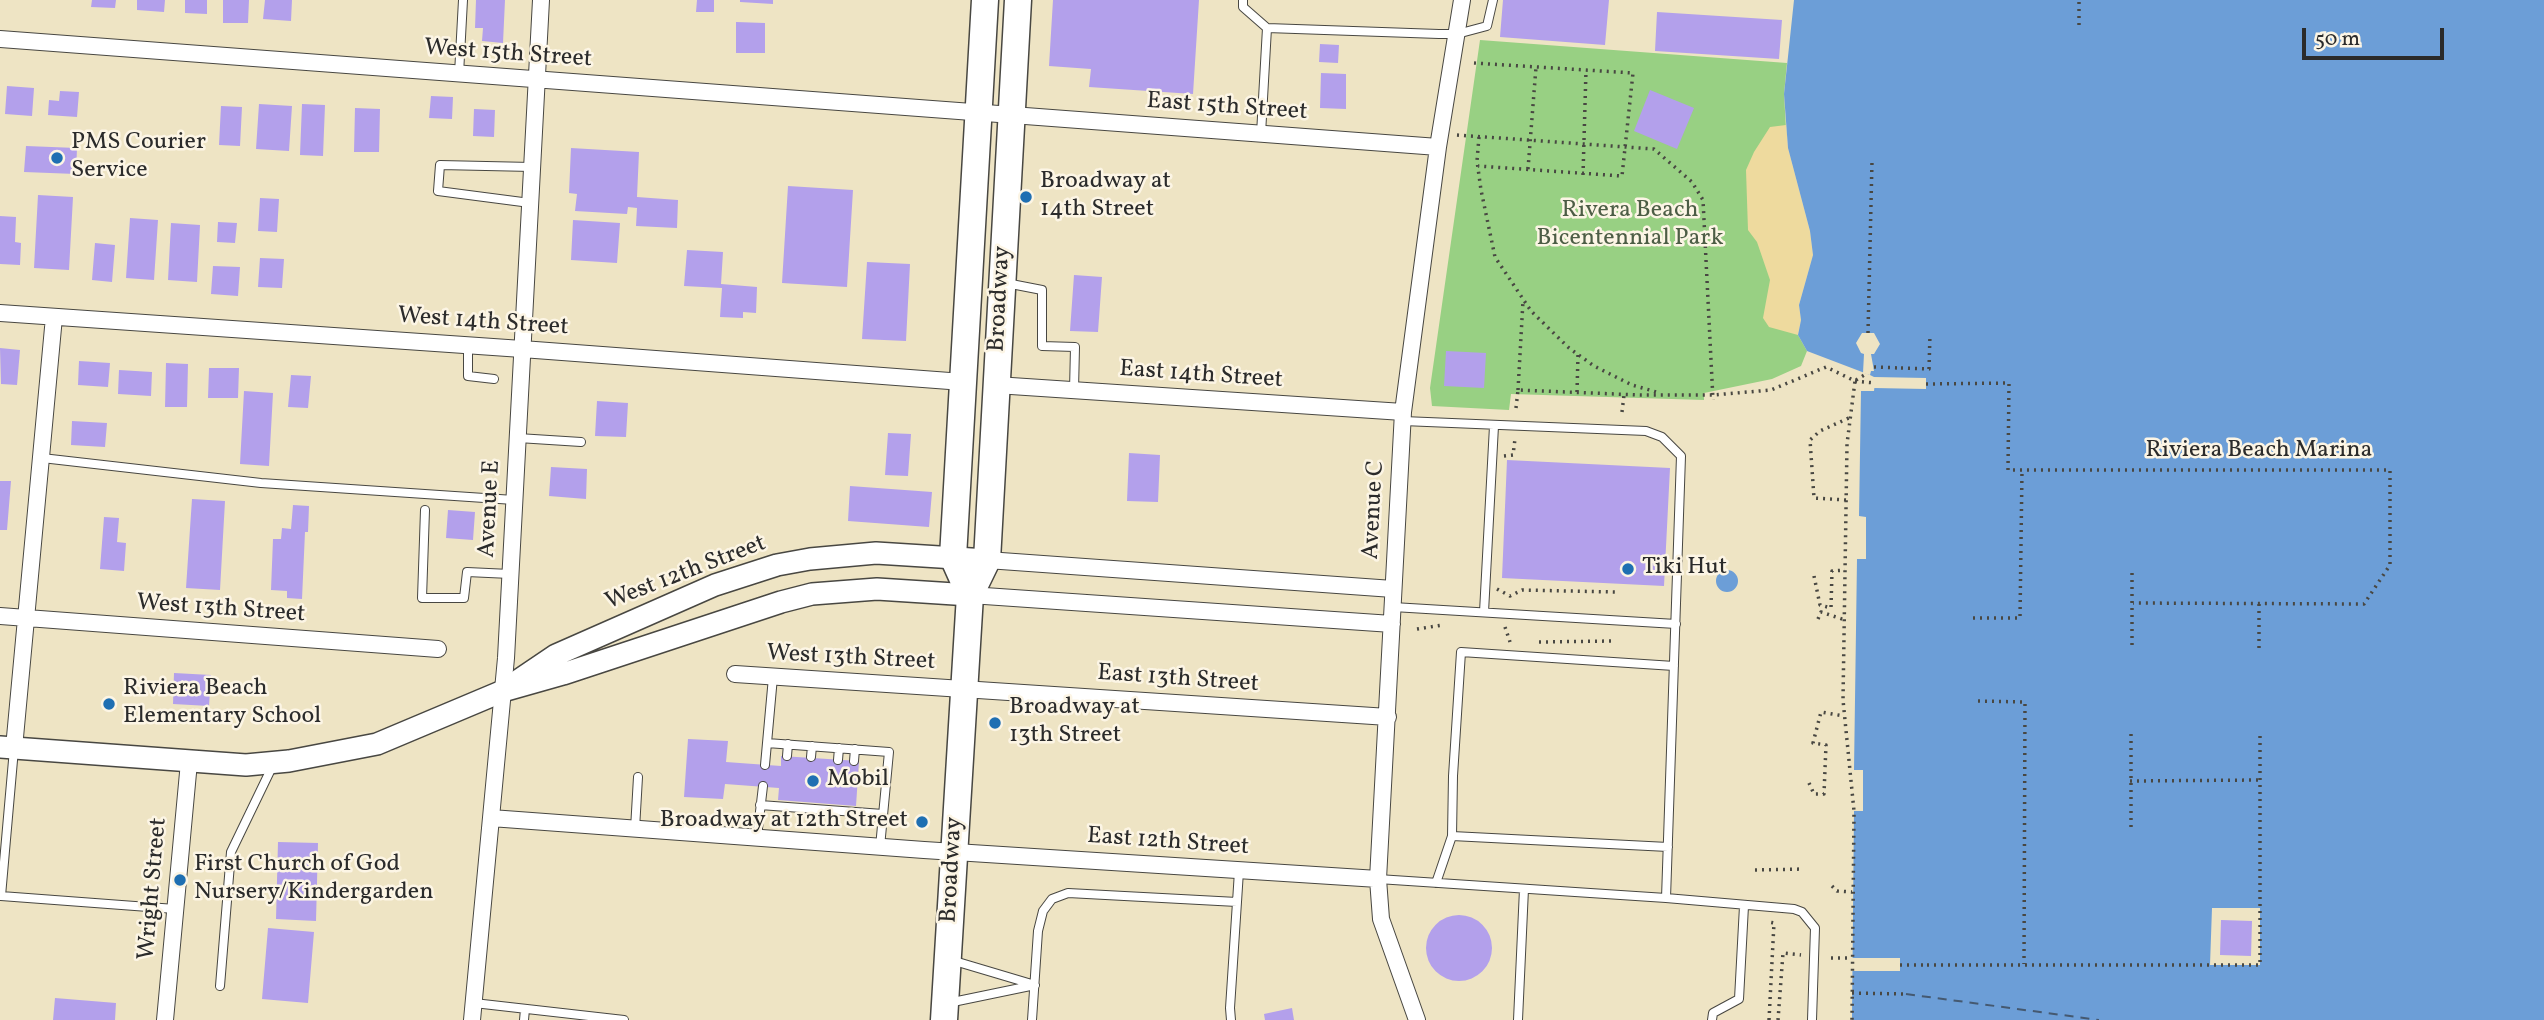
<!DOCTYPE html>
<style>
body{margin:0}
#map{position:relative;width:2544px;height:1020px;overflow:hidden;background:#eee4c4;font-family:Vollkorn,serif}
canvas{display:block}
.scale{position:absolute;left:2302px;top:28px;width:142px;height:32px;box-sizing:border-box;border:4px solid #2b2b2b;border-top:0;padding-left:9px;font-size:21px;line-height:24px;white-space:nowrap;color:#2b2b2b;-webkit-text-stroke:5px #fcf5e5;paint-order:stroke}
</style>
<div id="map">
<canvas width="2544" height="1020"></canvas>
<div class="scale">50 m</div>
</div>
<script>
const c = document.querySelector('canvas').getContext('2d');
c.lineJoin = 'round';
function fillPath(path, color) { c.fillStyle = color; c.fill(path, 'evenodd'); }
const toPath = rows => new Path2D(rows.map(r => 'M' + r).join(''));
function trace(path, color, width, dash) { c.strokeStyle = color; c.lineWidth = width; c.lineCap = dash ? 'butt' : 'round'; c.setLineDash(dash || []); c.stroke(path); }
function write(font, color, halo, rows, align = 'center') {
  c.font = font + ' Vollkorn,serif'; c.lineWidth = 5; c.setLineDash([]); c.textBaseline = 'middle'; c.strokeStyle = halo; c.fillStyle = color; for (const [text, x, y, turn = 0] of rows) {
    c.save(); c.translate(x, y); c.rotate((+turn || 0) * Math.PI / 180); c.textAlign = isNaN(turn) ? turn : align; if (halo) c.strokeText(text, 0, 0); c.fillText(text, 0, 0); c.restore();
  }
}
const green = toPath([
 [1480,40,1787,63,1784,94,1798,335,1807,351,1801,366,1772,379,1704,393,1704,400,1511,394,1509,410,1432,406,1430,388]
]);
const sand = toPath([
 [1786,125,1788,148,1810,231,1813,255,1799,305,1801,320,1798,335,1769,327,1763,318,1770,280,1757,242,1748,230,1746,170,1754,152,1770,127]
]);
const water = toPath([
 [1794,0,2544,0,2544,1020,1852,1020,1854,811,1863,811,1863,770,1854,770,1857,559,1866,559,1866,517,1859,516,1861,391,1874,391,1875,383,1874,377,1870,375,1807,351,1798,335,1801,320,1799,305,1813,255,1810,231,1788,148,1784,94],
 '1716 581a11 11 0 1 1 22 0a11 11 0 1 1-22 0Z'
]);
const pier = toPath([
 [1862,333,1874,333,1880,344,1874,354,1871,354,1874,371,1871,371,1870,375,1863,373,1864,354,1861,353,1856,343],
 [1874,377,1926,378,1926,389,1874,388],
 [2212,908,2260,908,2260,965,2210,965],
 [1851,958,1900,958,1900,971,1851,971]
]);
const ferry = toPath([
 [1906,994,2099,1020]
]);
const building = toPath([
 [92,0,116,0,115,8,91,7],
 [137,0,165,0,164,12,137,10],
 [185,0,207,0,207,14,185,13],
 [223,0,249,0,248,23,223,23],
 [265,0,292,0,291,21,263,19],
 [476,0,505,0,503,43,482,41,483,28,475,28],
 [697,0,714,0,714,12,696,12],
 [740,0,773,0,773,4,740,2],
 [1053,0,1199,0,1193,94,1089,87,1091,69,1049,66],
 [1503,0,1609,0,1605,45,1500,37],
 [1657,12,1782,20,1779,59,1655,51],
 [736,22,765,23,765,53,736,53],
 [1320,44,1339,45,1338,63,1319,62],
 [1321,73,1346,74,1346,109,1320,108],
 [7,86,34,88,32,116,5,114],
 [1650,90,1694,108,1677,149,1634,131],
 [60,91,79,92,77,117,48,115,49,100,59,101],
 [431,96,453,97,452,119,429,118],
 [259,104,292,106,289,151,256,149],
 [302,104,325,105,323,156,300,155],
 [221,106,242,107,240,146,219,145],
 [355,108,380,109,379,152,354,152],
 [474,109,495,110,494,137,473,136],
 [26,146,77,148,76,174,24,172],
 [571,148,639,152,637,197,678,200,677,228,636,226,637,208,628,207,627,214,575,211,577,194,569,193],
 [788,186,853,190,847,287,782,283],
 [38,195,73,197,69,270,34,268],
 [260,198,279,199,277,232,258,231],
 [0,216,16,217,15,242,21,243,20,265,0,264],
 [130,218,158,220,154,280,126,278],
 [573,220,620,223,617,263,571,260],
 [218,222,237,223,235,243,217,242],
 [171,223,200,225,197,282,168,280],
 [95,243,115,245,112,282,92,280],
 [687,250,723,252,721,284,757,287,756,313,743,312,743,318,720,317,722,288,684,286],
 [260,258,284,259,282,288,258,287],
 [867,262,910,264,906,341,862,339],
 [213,266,240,267,238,296,211,294],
 [1074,275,1102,277,1098,332,1070,331],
 [0,348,20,350,17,385,1,384],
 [1446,351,1486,353,1484,388,1444,386],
 [79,361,110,363,108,387,78,385],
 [166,363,188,364,187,407,165,407],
 [209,368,239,368,238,398,208,398],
 [119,370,152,372,151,396,118,394],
 [291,375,311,376,308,408,288,407],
 [244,391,273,393,269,466,240,464],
 [597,401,628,403,626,437,595,436],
 [72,421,107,423,105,447,71,445],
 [888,433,911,434,908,476,885,475],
 [1129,453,1160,455,1158,502,1127,501],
 [1507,460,1670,468,1664,586,1502,578],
 [551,467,587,469,586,499,549,496],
 [0,481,11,481,7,530,0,530],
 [850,486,932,492,929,527,848,521],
 [192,499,225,501,220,590,186,588],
 [293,505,309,506,308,532,305,532,302,599,287,598,287,591,271,590,273,539,281,539,282,528,291,529],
 [448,510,475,512,473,540,446,538],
 [104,517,119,518,117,542,126,543,124,571,100,569],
 [174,673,211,675,209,706,173,704],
 [688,739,728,741,726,762,781,766,781,756,859,761,856,806,778,800,779,788,725,784,723,799,684,797],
 [278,842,318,843,316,921,276,919],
 '1426 948a33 33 0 1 1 66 0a33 33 0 1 1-66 0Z',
 [2221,920,2252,921,2251,956,2220,955],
 [268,928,314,932,308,1003,262,999],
 [55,998,116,1003,115,1020,53,1020],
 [1292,1008,1294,1020,1265,1020,1264,1014]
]);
const path = toPath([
 [2079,25,2079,0],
 [1474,63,1633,73,1622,176,1478,166],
 [1457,135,1654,149,1692,182,1703,200,1713,400],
 [1479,137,1477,161,1481,190,1495,257,1531,311,1569,348,1594,366,1632,385,1660,393],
 [1528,169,1536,67],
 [1583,175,1586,70],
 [1868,333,1872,161],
 [1874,367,1900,368],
 [1901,368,1929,369,1930,334],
 [1856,380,1866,374],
 [1855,381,1875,383],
 [1926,384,2009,383,2008,470,2390,470,2390,565,2364,604,2133,603],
 [1518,390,1523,301],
 [1577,392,1578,355],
 [1516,408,1518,390,1640,395,1713,395,1771,390,1826,367,1855,381,1847,444,1843,700,1854,811,1852,1020],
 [1622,412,1624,395],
 [1504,456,1513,455,1515,439,1517,439],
 [1846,500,1814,498,1810,440,1820,431,1851,417],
 [1814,576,1820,605,1831,608,1832,571,1845,570],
 [1497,589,1510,596,1522,590,1615,592],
 [2259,604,2259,651],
 [1973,618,2020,618,2022,470],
 [1818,619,1821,612,1845,620],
 [1505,627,1510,642],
 [1417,629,1443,625],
 [1539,642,1612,641],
 [2132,645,2132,568],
 [1978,701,2025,702,2024,964],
 [2130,781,2260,780],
 [1809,783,1814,794,1824,794,1826,745,1813,743,1821,712,1844,716],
 [2131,827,2131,734],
 [1755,870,1804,869],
 [1832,886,1837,891,1852,892],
 [1831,958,1851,958],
 [1900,965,1926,965],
 [1927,965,2260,965,2260,733],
 [1852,993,1906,994],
 [1769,1020,1774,923,1769,922],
 [1778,1020,1783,953,1801,955]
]);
const service = toPath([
 [1243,0,1243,7,1267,28,1439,34,1457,34,1487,26,1493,0],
 [459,74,463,0],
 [1261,134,1267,28],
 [530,203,438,191,440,165,532,167],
 [1006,283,1042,290,1042,346,1075,347,1074,390],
 [468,345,468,376,494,379],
 [518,438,581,442],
 [42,458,261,483,514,500],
 [425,510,422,598,464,598,467,572,510,574],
 [1393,607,1676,624],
 [1484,612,1494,426],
 [767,743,889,752,880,847],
 [14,749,1,896,175,909],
 [787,756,788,744],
 [811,757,812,746],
 [838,760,839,748],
 [854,761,855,749],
 [765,765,773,677],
 [760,805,883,814],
 [635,829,638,777],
 [757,837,763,786],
 [1668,847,1452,836,1453,776,1461,652,1674,666],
 [1378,879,1666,898,1681,456,1662,437,1646,431,1403,421],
 [1436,883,1452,836],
 [1666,898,1794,909,1802,912,1815,928,1812,1020],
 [1237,902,1239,871],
 [220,986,231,852,273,765],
 [474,1003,624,1020],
 [948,1003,1035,985,951,960],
 [524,1020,525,1009],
 [1032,1020,1038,931,1043,911,1052,899,1068,893,1237,902,1230,1008,1231,1020],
 [1518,1020,1524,889],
 [1712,1020,1713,1013,1739,999,1744,906]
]);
const minor = toPath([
 [0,39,1438,147],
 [0,313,522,349,963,382],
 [996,385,1403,412],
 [987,560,1393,589],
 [970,595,1392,624],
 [0,616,438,649],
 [735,674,1388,717],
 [14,748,54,317],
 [491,818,924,850,1378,879],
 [165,1020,189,762],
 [472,1020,506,658,541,0],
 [1417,1020,1381,919,1378,879,1403,412,1438,147,1462,0]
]);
const tertiary = toPath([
 [519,680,556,655,715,585,777,565,810,559,876,553,987,560],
 [0,747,246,765,289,761,377,744,503,691,563,674,781,602,812,594,877,589,970,595]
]);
const primary = toPath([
 [970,595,953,557,985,0],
 [944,1020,970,595,987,560,1018,0]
]);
const markers = [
 [57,158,7,"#1f6fb2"],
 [1026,197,7,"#1f6fb2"],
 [1628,569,7,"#1f6fb2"],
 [109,704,7,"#1f6fb2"],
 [995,723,7,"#1f6fb2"],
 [813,781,7,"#1f6fb2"],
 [922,822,7,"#1f6fb2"],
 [180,880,7,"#1f6fb2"]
];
const streetNames = [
 ["West 15th Street",508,55,4],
 ["East 15th Street",1227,108,4],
 ["Broadway",1001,299,-87],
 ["West 14th Street",483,323,4],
 ["East 14th Street",1201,376,4],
 ["Riviera Beach Marina",2259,452],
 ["Avenue E",491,509,-87],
 ["Avenue C",1375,510,-87],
 ["West 12th Street",686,574,-21],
 ["West 13th Street",221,610,4],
 ["West 13th Street",851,659,3],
 ["East 13th Street",1178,680,4],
 ["East 12th Street",1168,843,4],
 ["Broadway",953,870,-87],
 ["Wright Street",154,889,-85]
];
const poiNames = [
 ["PMS Courier",71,144],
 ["Service",71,172],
 ["Broadway at",1040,183],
 ["14th Street",1040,211],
 ["Tiki Hut",1642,569],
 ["Riviera Beach",123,690],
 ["Elementary School",123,718],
 ["Broadway at",1009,709],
 ["13th Street",1009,737],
 ["Mobil",827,781],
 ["Broadway at 12th Street",908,822,"right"],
 ["First Church of God",194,866],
 ["Nursery/Kindergarden",194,894]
];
const parkNames = [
 ["Rivera Beach",1630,212],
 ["Bicentennial Park",1630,240]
];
fillPath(green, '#98d083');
fillPath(sand, '#eeda9e');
fillPath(water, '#6c9ed7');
fillPath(pier, '#eee4c4');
trace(ferry, '#455970', 2, [9, 7]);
fillPath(building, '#b3a0eb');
trace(service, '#484742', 10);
trace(minor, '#484742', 18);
trace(tertiary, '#484742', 24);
trace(primary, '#484742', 29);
trace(path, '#484742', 3.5, [2, 5]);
trace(service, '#fff', 8);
trace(minor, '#fff', 16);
trace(tertiary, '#fff', 21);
trace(primary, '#fff', 26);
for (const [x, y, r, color] of markers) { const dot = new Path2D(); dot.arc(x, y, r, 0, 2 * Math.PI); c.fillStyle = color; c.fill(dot); trace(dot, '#fcf5e5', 2.5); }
write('24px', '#2b2b2b', '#fcf5e5', streetNames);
write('24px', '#2b2b2b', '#fcf5e5', poiNames, 'left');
write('24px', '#4c5d45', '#fcf5e5', parkNames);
</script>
